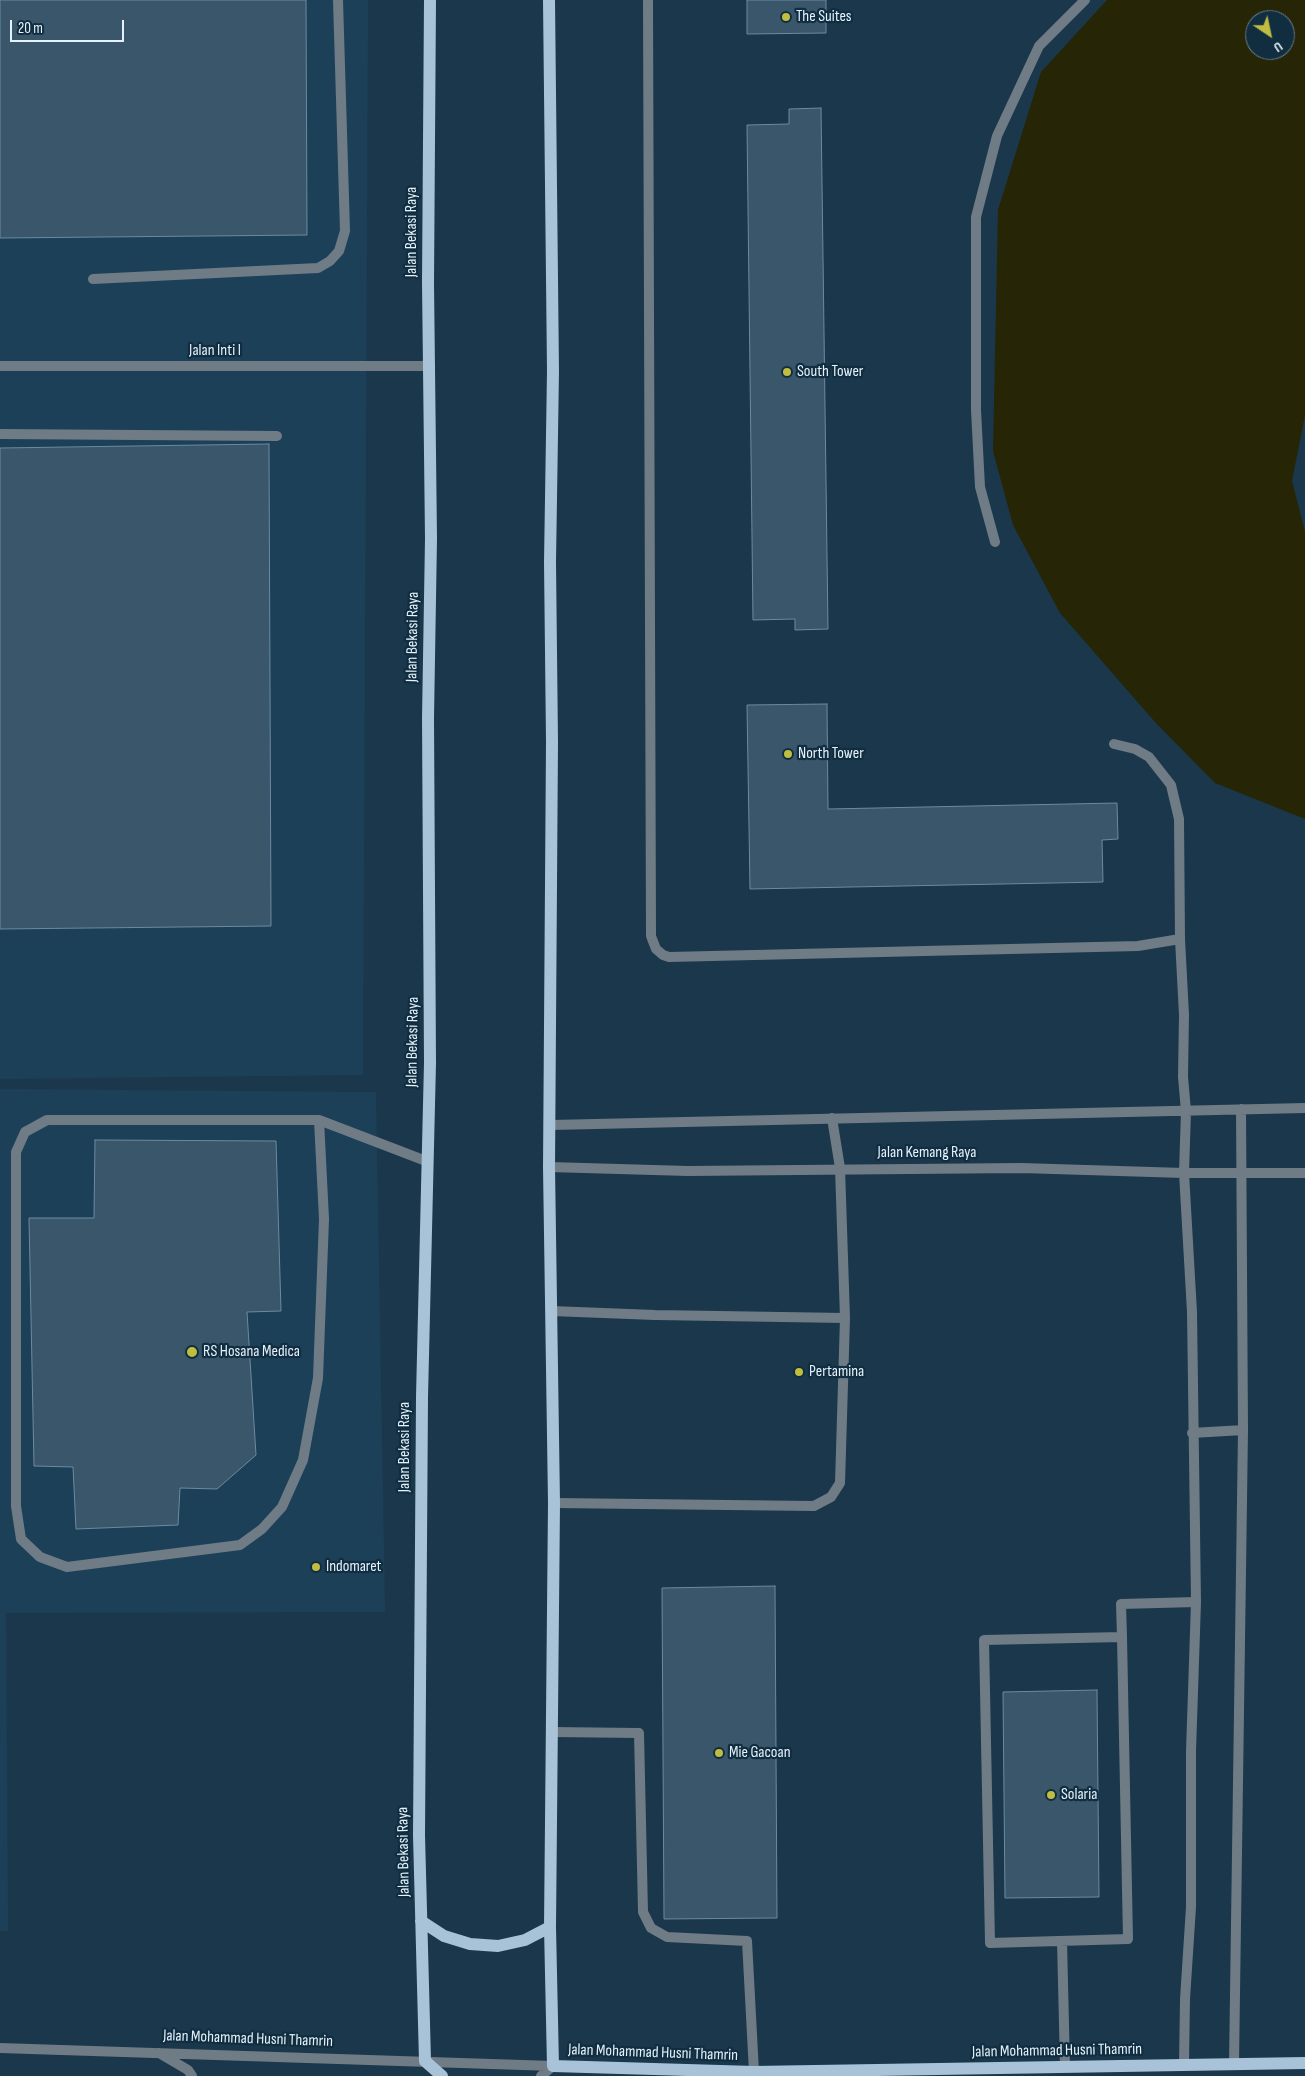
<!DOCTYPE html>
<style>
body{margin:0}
#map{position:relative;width:1305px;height:2076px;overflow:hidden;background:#1b374b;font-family:"Sofia Sans Condensed",sans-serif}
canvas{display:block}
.north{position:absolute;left:1245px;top:10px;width:50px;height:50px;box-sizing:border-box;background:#112d40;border:1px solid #667c8c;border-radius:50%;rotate:146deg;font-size:14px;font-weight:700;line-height:20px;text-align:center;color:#e5f2fd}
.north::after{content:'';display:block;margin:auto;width:18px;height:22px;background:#c1bd40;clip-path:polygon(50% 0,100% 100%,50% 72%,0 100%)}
.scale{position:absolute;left:10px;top:20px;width:114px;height:22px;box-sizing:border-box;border:2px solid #e5f2fd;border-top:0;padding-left:6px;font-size:15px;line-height:18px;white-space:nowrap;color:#e5f2fd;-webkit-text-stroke:4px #112d40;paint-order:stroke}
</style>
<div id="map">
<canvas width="1305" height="2076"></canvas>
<div class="north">U</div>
<div class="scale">20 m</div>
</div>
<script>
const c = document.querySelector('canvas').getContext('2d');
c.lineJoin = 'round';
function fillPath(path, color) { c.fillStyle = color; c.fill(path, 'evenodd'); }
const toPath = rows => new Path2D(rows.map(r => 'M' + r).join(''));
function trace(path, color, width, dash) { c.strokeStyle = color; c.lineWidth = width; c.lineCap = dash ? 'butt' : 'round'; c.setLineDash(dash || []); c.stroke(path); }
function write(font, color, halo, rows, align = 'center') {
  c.font = font + ' "Sofia Sans Condensed",sans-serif'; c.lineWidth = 4.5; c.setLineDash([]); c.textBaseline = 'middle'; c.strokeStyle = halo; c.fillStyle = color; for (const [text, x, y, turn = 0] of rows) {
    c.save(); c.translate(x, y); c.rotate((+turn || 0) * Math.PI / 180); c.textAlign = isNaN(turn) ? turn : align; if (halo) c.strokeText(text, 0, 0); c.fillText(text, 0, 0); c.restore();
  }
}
const built = toPath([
 [0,0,368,0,363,1075,0,1079],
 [0,1089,376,1092,385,1612,6,1613,8,1931,0,1931]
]);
const water = toPath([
 [1107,0,1305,0,1305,415,1292,481,1305,532,1305,819,1215,783,1155,722,1060,613,1013,525,993,451,998,210,1041,72],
 [1255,20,1285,20,1285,50,1255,50]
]);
const building = toPath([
 [0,0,306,0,307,235,0,238,0,0],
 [747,0,826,0,826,33,747,34,747,0],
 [821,108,828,629,795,630,795,619,753,620,747,125,789,124,789,109,821,108],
 [269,444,271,926,0,929,0,448,269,444],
 [827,704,828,809,1117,803,1118,839,1102,840,1103,882,750,889,747,705,827,704],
 [95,1140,276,1141,281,1311,247,1312,256,1455,217,1489,180,1488,178,1525,76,1529,73,1467,34,1466,29,1218,94,1218,95,1140],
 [775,1586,777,1918,664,1919,662,1588,775,1586],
 [1097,1690,1099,1897,1005,1898,1003,1692,1097,1690]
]);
const service = toPath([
 [648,0,651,936,656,949,663,955,669,957,1138,946,1180,939,1184,1015,1183,1077,1186,1111],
 [93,279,318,268,330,261,339,251,345,231,338,0],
 [0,434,277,436],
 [995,542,980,487,976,410,976,217,997,136,1039,46,1085,0],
 [1114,744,1135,749,1149,757,1171,785,1179,819,1180,939],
 [319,1120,324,1219,318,1378,303,1460,282,1507,262,1529,240,1545,67,1567,40,1557,21,1539,16,1506,16,1152,25,1132,47,1120,319,1120,426,1161],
 [551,1311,655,1315,845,1318],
 [554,1503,814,1506,831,1497,840,1483,845,1318,840,1168,832,1118],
 [1122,1637,1128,1939,990,1943,984,1640,1122,1637],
 [1122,1637,1121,1604,1196,1602],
 [551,1732,639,1733,643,1912,651,1928,667,1937,747,1941,754,2072],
 [1062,1941,1065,2067]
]);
const minor = toPath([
 [0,366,430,366],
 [551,1125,1305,1108],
 [549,1167,688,1171,1021,1168,1184,1173,1305,1173],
 [1192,1433,1243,1430],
 [1234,2064,1243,1430,1241,1109],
 [1184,2065,1185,1999,1191,1907,1191,1751,1196,1602,1192,1312,1184,1173,1186,1111]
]);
const tertiary = toPath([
 [0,2048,553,2066],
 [159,2053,188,2070,192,2076],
 [541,2076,553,2066]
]);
const primary = toPath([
 [430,0,428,283,431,539,428,718,430,1063,422,1397,419,1835,425,2061,442,2076],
 [549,0,553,371,550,562,552,742,549,1167,554,1503,550,1927,553,2066,754,2072,1305,2063],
 [421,1921,444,1936,470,1944,498,1946,525,1940,550,1927]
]);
const markers = [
 [786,17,5,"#c1bd40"],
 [787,372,5,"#c1bd40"],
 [788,754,5,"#c1bd40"],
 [192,1352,6,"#c1bd40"],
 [799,1372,5,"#c1bd40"],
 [316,1567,5,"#c1bd40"],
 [719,1753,5,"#c1bd40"],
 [1051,1795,5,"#c1bd40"]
];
const poiNames = [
 ["The Suites",796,17],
 ["South Tower",797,372],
 ["North Tower",798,754],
 ["RS Hosana Medica",203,1352],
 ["Pertamina",809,1372],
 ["Indomaret",326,1567],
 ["Mie Gacoan",729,1753],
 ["Solaria",1061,1795]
];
const streetNames = [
 ["Jalan Bekasi Raya",412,232,-90],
 ["Jalan Inti I",215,351],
 ["Jalan Bekasi Raya",413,637,-89],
 ["Jalan Bekasi Raya",413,1042,-89],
 ["Jalan Kemang Raya",927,1153],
 ["Jalan Bekasi Raya",405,1447,-90],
 ["Jalan Bekasi Raya",404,1852,-91],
 ["Jalan Mohammad Husni Thamrin",248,2039,2],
 ["Jalan Mohammad Husni Thamrin",1057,2051,-1],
 ["Jalan Mohammad Husni Thamrin",653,2053,2]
];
fillPath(built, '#1d4059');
fillPath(water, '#262505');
fillPath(building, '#39566b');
trace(building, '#6c8aa1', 1);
trace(service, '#6f7c86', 10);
trace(minor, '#6f7c86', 10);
trace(tertiary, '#6f7c86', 10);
trace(primary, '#a8c3d8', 12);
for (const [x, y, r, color] of markers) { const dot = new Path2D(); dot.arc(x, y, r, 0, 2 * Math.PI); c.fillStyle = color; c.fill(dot); trace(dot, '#112d40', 2); }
write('16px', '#e5f2fd', '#112d40', poiNames, 'left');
write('16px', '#e5f2fd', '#112d40', streetNames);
</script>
